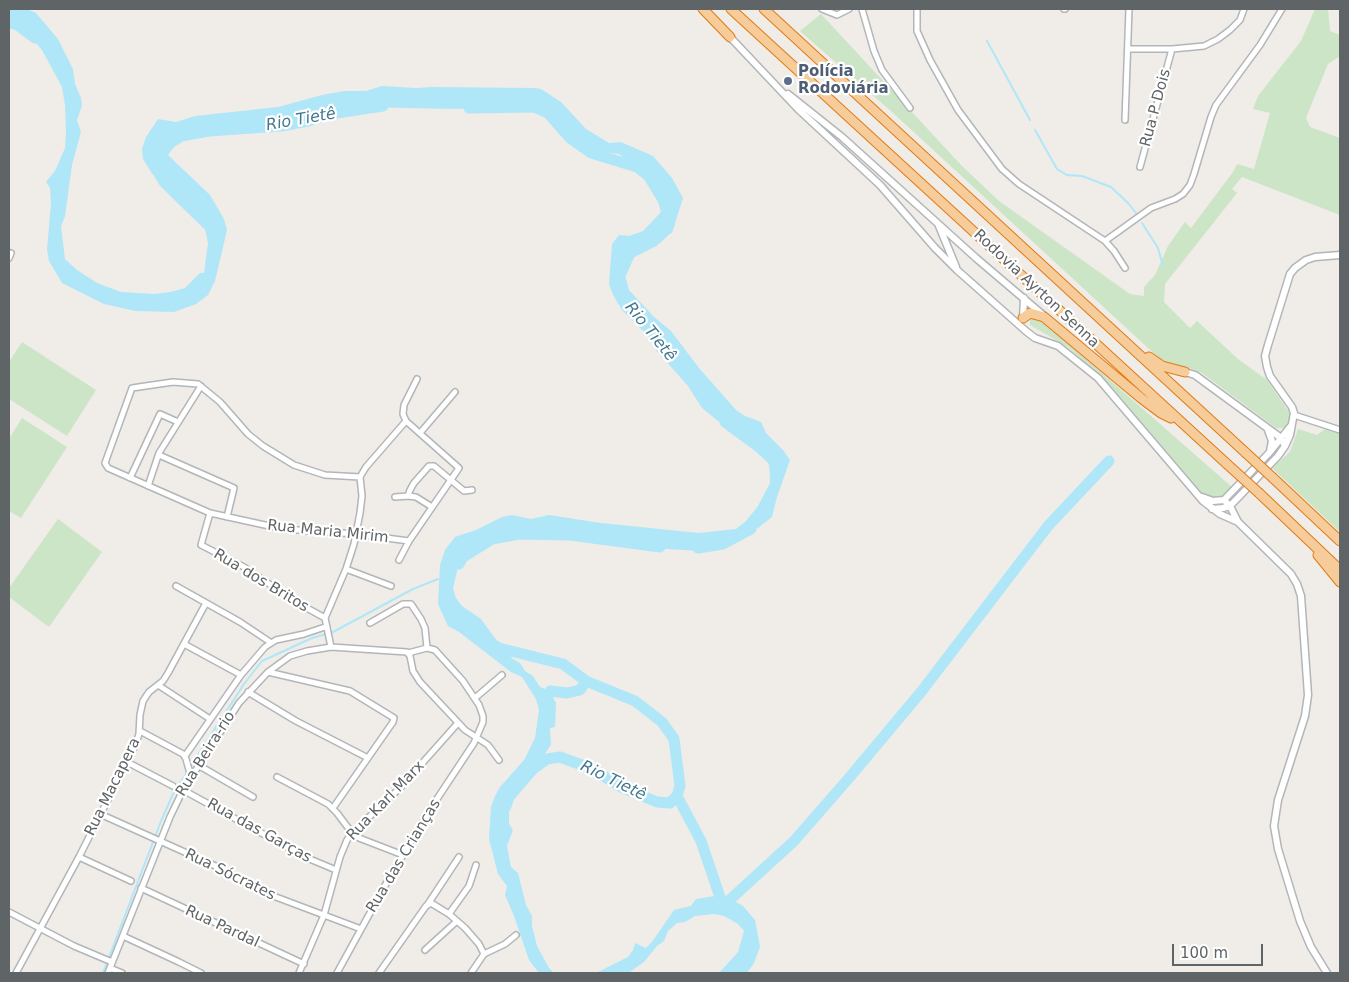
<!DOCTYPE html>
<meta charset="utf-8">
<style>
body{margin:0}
#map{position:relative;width:1349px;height:982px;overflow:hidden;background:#f0ece8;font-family:"DejaVu Sans",sans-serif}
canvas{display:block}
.frame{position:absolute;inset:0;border:10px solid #5f6466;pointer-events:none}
.scale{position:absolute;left:1172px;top:944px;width:91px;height:22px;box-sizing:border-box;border:2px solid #5f6466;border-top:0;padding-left:6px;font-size:15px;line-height:18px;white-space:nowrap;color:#5f6466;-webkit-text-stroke:4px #fff;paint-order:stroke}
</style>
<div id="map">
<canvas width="1349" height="982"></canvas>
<div class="frame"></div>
<div class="scale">100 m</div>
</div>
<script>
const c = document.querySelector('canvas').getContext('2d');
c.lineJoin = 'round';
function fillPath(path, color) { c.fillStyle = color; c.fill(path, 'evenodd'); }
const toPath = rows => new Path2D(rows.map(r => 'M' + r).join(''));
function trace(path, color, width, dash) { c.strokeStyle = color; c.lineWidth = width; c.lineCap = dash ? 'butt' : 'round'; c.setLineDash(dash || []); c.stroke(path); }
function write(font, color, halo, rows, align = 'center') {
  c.font = font + ' "DejaVu Sans",sans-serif'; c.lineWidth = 4.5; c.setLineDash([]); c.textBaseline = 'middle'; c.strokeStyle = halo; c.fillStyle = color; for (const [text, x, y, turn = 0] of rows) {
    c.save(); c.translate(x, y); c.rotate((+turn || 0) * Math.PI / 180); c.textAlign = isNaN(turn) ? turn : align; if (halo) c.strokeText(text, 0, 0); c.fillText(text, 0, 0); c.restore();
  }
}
const green = toPath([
 [1315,9,1328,9,1330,31,1340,35,1340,56,1328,64,1306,118,1310,127,1340,138,1340,215,1242,177,1232,189,1237,193,1165,284,1164,302,1190,328,1197,321,1238,359,1267,380,1289,412,1290,417,1289,423,1286,427,1282,428,1276,428,1202,373,1186,367,1170,365,1160,359,892,112,800,31,821,14,962,166,999,201,1130,294,1144,296,1144,287,1155,275,1168,246,1185,222,1191,228,1233,172,1237,164,1254,169,1270,113,1253,109,1258,96,1301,41],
 [1033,317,1038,317,1233,488,1222,497,1212,497,1202,493,1109,384,1068,347,1030,325,1030,320],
 [22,342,96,390,67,436,9,399,9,362],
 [22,418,67,447,21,518,9,511,9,439],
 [1298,429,1317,435,1325,429,1340,434,1340,532,1272,468,1290,452],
 [58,519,102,552,49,627,9,597,9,588]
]);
const water = toPath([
 [9,9,27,9,36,13,58,39,73,69,75,84,81,98,82,106,77,120,81,132,72,165,65,216,61,226,65,259,77,270,97,283,121,292,155,294,170,292,185,288,200,273,204,273,208,243,204,224,182,199,171,181,160,175,153,175,143,159,142,149,146,137,158,119,176,122,195,116,278,107,322,95,344,91,366,91,382,86,416,88,432,87,535,88,541,89,561,102,586,129,609,143,621,142,653,156,672,178,683,198,672,233,653,238,635,247,627,257,622,264,629,290,654,317,671,331,699,368,736,410,745,416,761,422,766,433,783,450,790,460,777,497,772,517,758,528,699,551,651,548,638,541,612,539,577,532,506,533,492,534,479,542,471,549,457,571,453,589,456,598,462,606,481,619,497,641,513,659,520,663,525,671,533,676,540,687,550,691,556,703,555,727,550,728,551,745,537,765,514,785,509,812,509,824,513,830,507,846,511,867,518,873,526,905,532,916,532,926,537,946,549,968,554,973,539,973,529,960,514,916,505,895,507,886,498,874,489,839,491,807,495,796,500,787,524,760,535,738,539,710,536,699,522,677,511,672,459,632,448,626,438,604,440,565,445,550,455,537,476,530,502,517,512,515,531,519,549,515,601,523,699,533,736,529,746,521,758,506,770,483,769,455,762,442,748,434,728,429,702,408,688,386,656,350,648,336,622,310,613,295,609,284,612,244,619,235,629,236,643,231,661,212,658,202,639,171,630,162,619,154,589,150,577,146,568,138,557,123,553,113,526,105,513,104,495,105,483,108,456,109,357,107,304,119,268,121,259,126,246,128,199,127,183,134,168,155,210,195,224,219,227,230,215,281,208,295,196,304,174,312,135,311,104,304,62,283,49,261,47,250,51,203,50,188,46,182,55,171,65,148,66,132,65,105,62,87,42,50,16,20,9,18],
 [715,896,731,899,743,906,755,920,760,947,754,963,747,973,719,973,738,952,744,931,738,924,724,916,714,914,695,916,685,922,677,923,668,931,664,941,657,946,644,962,628,973,596,973,628,957,633,950,635,943,646,948,652,942,674,910,691,906,696,899]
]);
const stream = toPath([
 [987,41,1030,120],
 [1035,130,1057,169,1067,175,1082,176,1111,187,1128,203,1136,213],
 [1142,223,1158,248,1163,266],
 [190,767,244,684,262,661,312,638,333,632,413,589,438,579],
 [103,973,161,821,173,794,188,771]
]);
const river = toPath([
 [9,22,19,26,35,38],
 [469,108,534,107,548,113,570,138,591,153,637,167,646,174],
 [167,145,181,136,209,131,281,126,308,121,330,114,383,106],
 [157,162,157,170,164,182,207,224],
 [618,280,630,253,654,241,666,230,669,225],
 [725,422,759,447,773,460,776,470],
 [698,548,723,544,751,529],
 [459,564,463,557,492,539,519,534,570,535,660,547],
 [491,644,499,648,563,664,586,681,635,701,662,722,674,739,680,786,677,796,670,803,657,802,623,788,590,768,560,757,547,759,533,769,509,797,506,806],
 [550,691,567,693,580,690,586,681],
 [677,796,701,841,723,906,794,841,849,778,921,692,1048,526,1109,461]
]);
const minor = toPath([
 [822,9,837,15,849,9],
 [862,9,874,51,882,70,910,108],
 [917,9,917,31,930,60,958,110,1002,169,1019,184,1105,241,1114,251,1125,268],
 [1064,9,1065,9],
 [1128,49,1172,49,1204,46,1218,39,1230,30,1240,20,1244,9],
 [1125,120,1129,9],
 [1140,167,1172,49],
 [1105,241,1151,208,1175,199,1183,194,1190,185,1194,174,1211,117,1216,105,1260,45,1282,9],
 [9,258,11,253],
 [1294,415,1340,430],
 [406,421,366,467,360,477,325,475,294,465,263,446,248,434,220,402,198,384,173,382,132,388,105,463,108,468,210,513,283,529,356,534,409,541],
 [420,433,455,392],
 [159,455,234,488,227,517],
 [130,478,160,414,178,422],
 [148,486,159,453,201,386],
 [408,496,416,497,432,507],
 [395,497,408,496,410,490,414,483,429,466,434,466,464,491,472,490],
 [210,513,201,545,244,567,296,602,325,618],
 [399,560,409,541,459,468,406,421,403,414,404,405,417,379],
 [346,569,391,586],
 [176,586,240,622,270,642],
 [370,623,403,604,411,604,421,619,425,628,427,648,408,653],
 [184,644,241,675],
 [331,647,325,618,346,569,354,544,360,513,362,496,360,477],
 [268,672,350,691,394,718,393,722,333,808],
 [158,685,210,719],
 [248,692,296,721,368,758],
 [475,698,502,675],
 [140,731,183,754,186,759,191,777],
 [185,756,241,675,265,647,276,640,304,634,325,627],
 [127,762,173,786],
 [198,765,253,797],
 [277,777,328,804,337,813,352,833,359,838,403,855],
 [183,790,305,857,336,870],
 [100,814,220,868,260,891,361,929],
 [79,857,131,881],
 [141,888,304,964],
 [428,904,459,857],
 [9,912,74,946,112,962],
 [449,914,469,886,476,865],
 [123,936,179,962,201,973],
 [425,950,457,921],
 [484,954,505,944,516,935],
 [110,968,122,973],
 [16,973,79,857,135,746,139,734,140,715,143,701,149,692,163,681,168,673,206,603],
 [108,973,170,817,183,790,239,703,268,672,290,656,307,651,331,647,407,652,410,656,413,671,420,682,465,730,488,745,499,760],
 [299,973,324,915,340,857,347,840,352,833,401,787,458,723],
 [337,973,387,882,431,808,474,743,483,722,483,716,479,705,463,681,435,650,427,648],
 [379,973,426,906,431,903,449,914,465,928,479,944,484,954],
 [471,973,484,954]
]);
const tertiary = toPath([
 [730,37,798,109,880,185,935,248,957,270,1027,332,1035,338,1058,346,1098,378,1203,501,1220,514,1238,522],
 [788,94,842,137,976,258,1043,315],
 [939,226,956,267],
 [1023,319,1024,298],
 [1185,372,1195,375,1281,438,1285,446],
 [1268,430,1272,441,1270,451],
 [1202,497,1213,501,1224,500],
 [1224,500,1230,506,1238,522,1291,574,1297,584,1301,596,1308,695,1305,716,1278,800,1274,826,1278,849,1300,921,1311,947,1327,973],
 [1224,500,1270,452,1290,427],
 [1212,509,1223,508,1230,506,1278,456,1285,446,1290,435,1294,413,1292,407,1270,376,1267,367,1265,356,1268,345,1290,274,1295,268,1306,260,1315,257,1340,255]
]);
const motorway = toPath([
 [703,9,730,37],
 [731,9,1227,464],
 [764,9,1246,453],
 [1023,318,1030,313,1044,317,1141,398,1161,413,1171,418],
 [1149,357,1162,366,1185,372],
 [1273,478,1340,541],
 [1259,493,1340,570],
 [1318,555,1340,582]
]);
const motorwayBridge = toPath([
 [1246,453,1273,478],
 [1227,464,1259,493]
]);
const markers = [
 [788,81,5,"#5c6f8a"]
];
const serviceNames = [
 ["Polícia",798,72],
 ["Rodoviária",798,89]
];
const streetNames = [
 ["Rua P Dois",1156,108,-75],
 ["Rodovia Ayrton Senna",1036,289,43],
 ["Rua Maria Mirim",328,532,6],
 ["Rua dos Britos",261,581,31],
 ["Rua Beira-rio",206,754,-58],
 ["Rua Macapera",113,787,-64],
 ["Rua Karl Marx",386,801,-46],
 ["Rua das Garças",259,831,29],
 ["Rua das Crianças",404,856,-59],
 ["Rua Sócrates",230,875,26],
 ["Rua Pardal",222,927,25]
];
const waterNames = [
 ["Rio Tietê",301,120,-10],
 ["Rio Tietê",650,332,51],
 ["Rio Tietê",613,781,26]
];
fillPath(green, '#cce5c6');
fillPath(water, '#afe7f8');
trace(stream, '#afe7f8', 2);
trace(river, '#afe7f8', 11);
trace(minor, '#b2b6b8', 8);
trace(tertiary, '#b2b6b8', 9);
trace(motorway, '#e47a13', 11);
trace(minor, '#fff', 5);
trace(tertiary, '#fff', 6);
trace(motorway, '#f5cc9a', 9);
trace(motorwayBridge, '#e47a13', 11, []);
trace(motorwayBridge, '#f5cc9a', 9);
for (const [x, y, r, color] of markers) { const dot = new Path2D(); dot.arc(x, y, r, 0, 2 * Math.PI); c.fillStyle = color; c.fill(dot); trace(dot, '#fff', 2); }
write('bold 15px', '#4e5e75', '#fff', serviceNames, 'left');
write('15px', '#5f6466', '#fff', streetNames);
write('italic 16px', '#427890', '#fff', waterNames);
</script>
